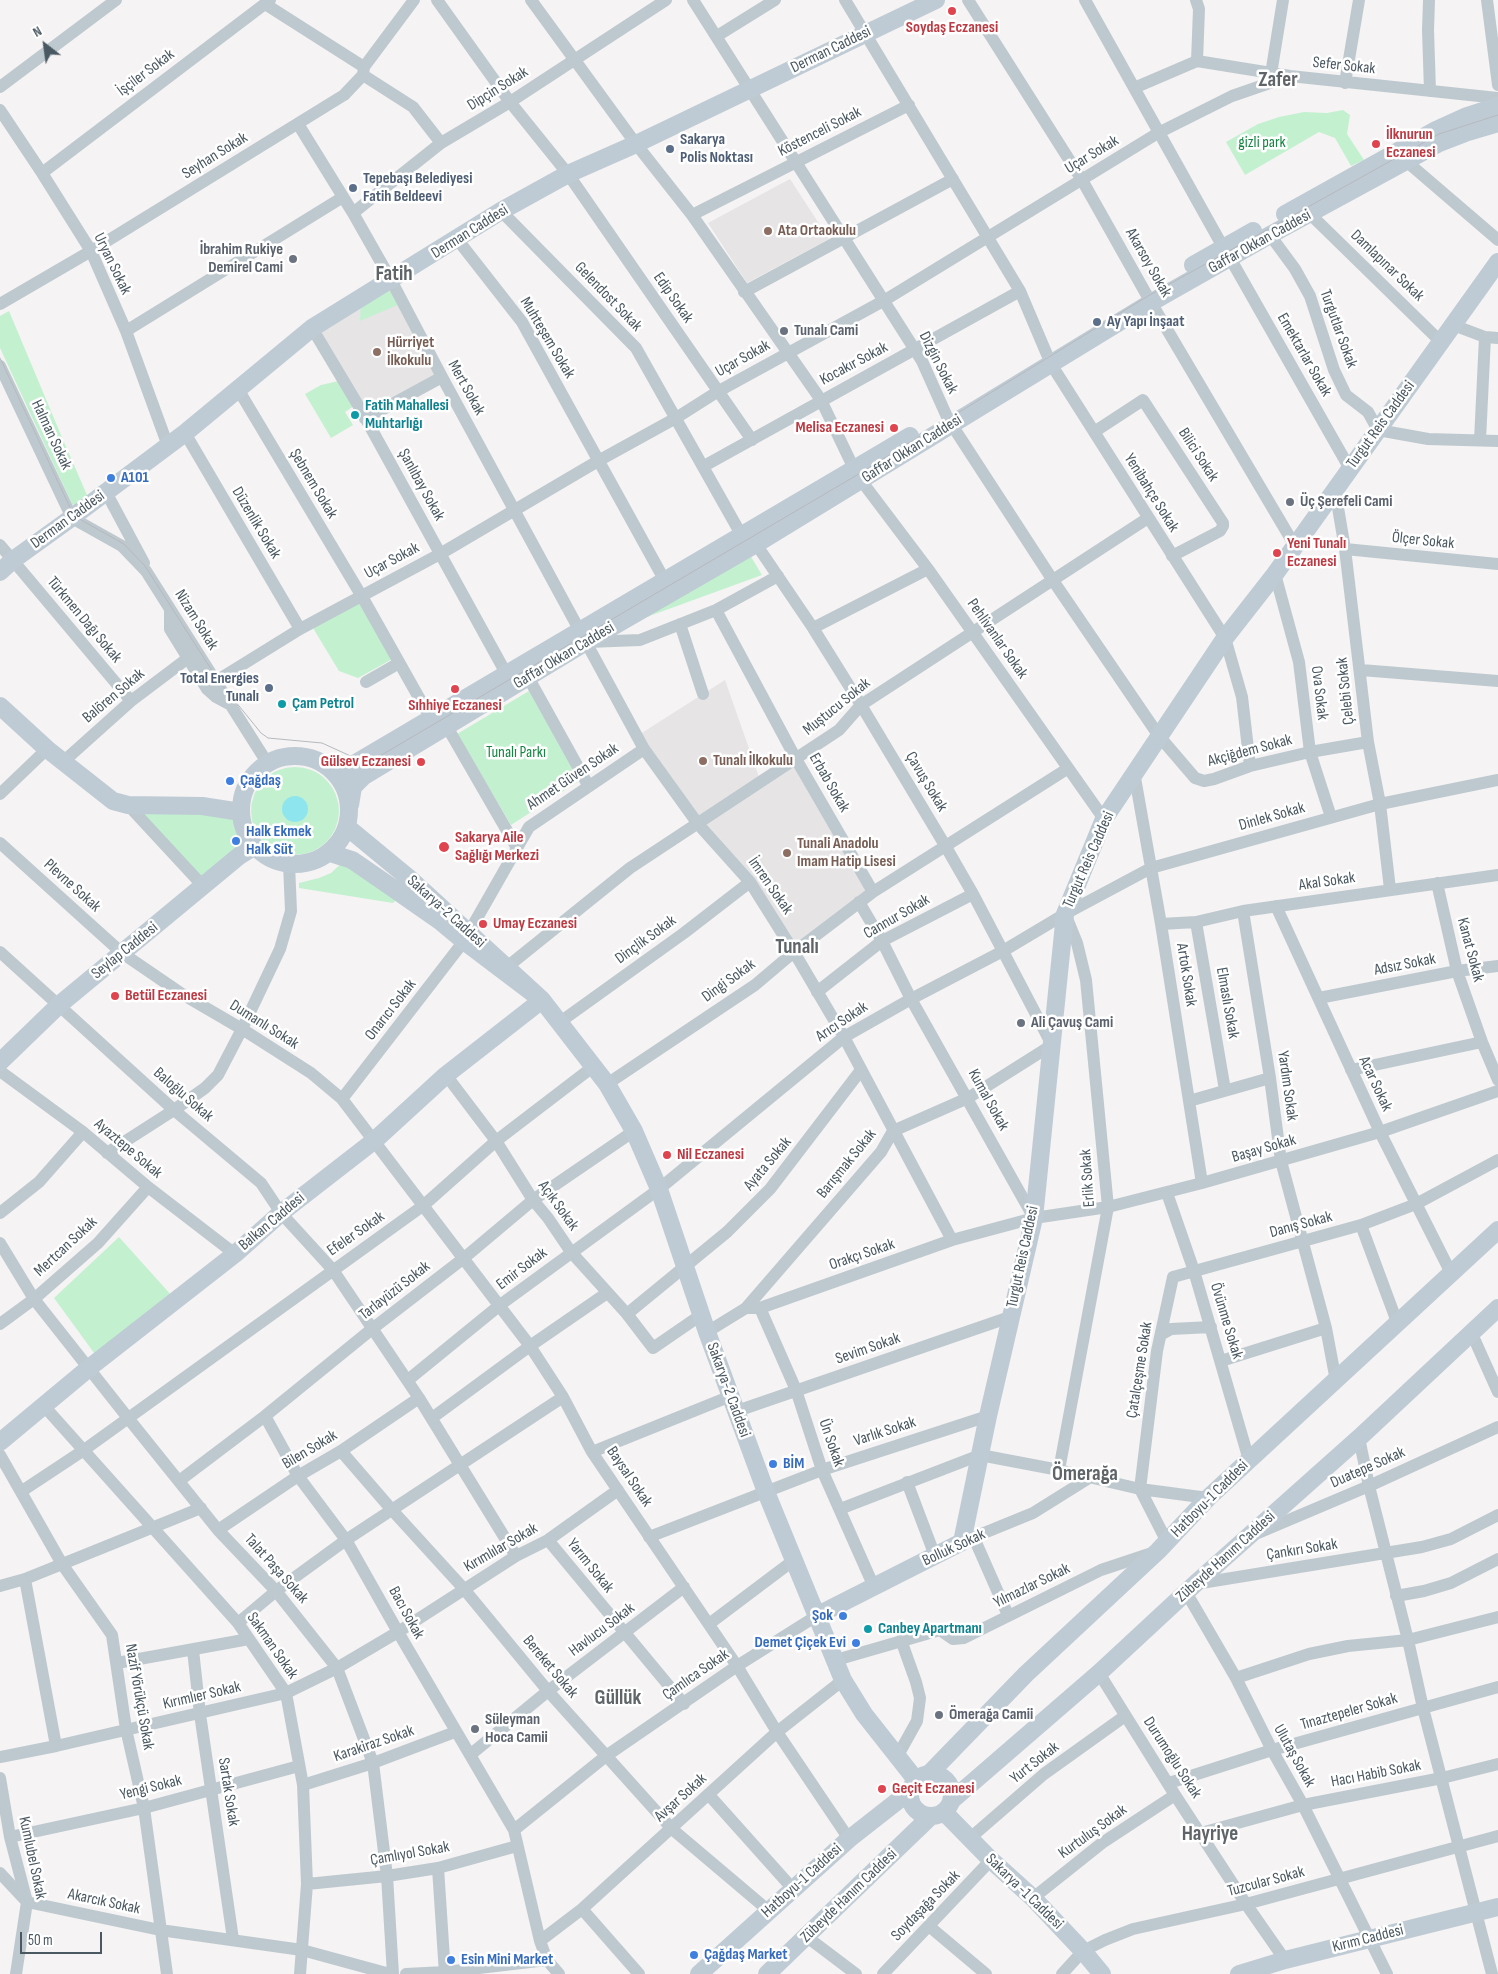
<!DOCTYPE html>
<meta charset="utf-8">
<style>
body{margin:0}
#map{position:relative;width:1498px;height:1974px;overflow:hidden;background:#f5f3f3;font-family:"Sofia Sans Condensed",sans-serif}
canvas{display:block}
.north{position:absolute;left:20px;top:20px;width:50px;height:50px;-webkit-text-stroke:4px #fff;paint-order:stroke;rotate:330deg;font-size:14px;font-weight:700;line-height:20px;text-align:center;color:#4a5861}
.north::after{content:'';display:block;margin:auto;width:18px;height:22px;background:#4a5861;clip-path:polygon(50% 0,100% 100%,50% 72%,0 100%)}
.scale{position:absolute;left:20px;top:1932px;width:82px;height:22px;box-sizing:border-box;border:2px solid #4a5861;border-top:0;padding-left:6px;font-size:15px;line-height:18px;white-space:nowrap;color:#4a5861;-webkit-text-stroke:4px #fff;paint-order:stroke}
</style>
<div id="map">
<canvas width="1498" height="1974"></canvas>
<div class="north">N</div>
<div class="scale">50 m</div>
</div>
<script>
const c = document.querySelector('canvas').getContext('2d');
c.lineJoin = 'round';
function fillPath(path, color) { c.fillStyle = color; c.fill(path, 'evenodd'); }
const toPath = rows => new Path2D(rows.map(r => 'M' + r).join(''));
function trace(path, color, width, dash) { c.strokeStyle = color; c.lineWidth = width; c.lineCap = dash ? 'butt' : 'round'; c.setLineDash(dash || []); c.stroke(path); }
function write(font, color, halo, rows, align = 'center') {
  c.font = font + ' "Sofia Sans Condensed",sans-serif'; c.lineWidth = 5; c.setLineDash([]); c.textBaseline = 'middle'; c.strokeStyle = halo; c.fillStyle = color; for (const [text, x, y, turn = 0] of rows) {
    c.save(); c.translate(x, y); c.rotate((+turn || 0) * Math.PI / 180); c.textAlign = isNaN(turn) ? turn : align; if (halo) c.strokeText(text, 0, 0); c.fillText(text, 0, 0); c.restore();
  }
}
const education = toPath([
 [790,179,829,239,747,283,708,223],
 [391,280,442,377,365,419,312,328],
 [725,680,759,777,796,759,873,892,794,952,637,736]
]);
const green = toPath([
 [1343,110,1350,115,1347,134,1364,160,1351,166,1335,138,1319,132,1245,175,1226,142,1258,124,1279,117,1304,112,1327,113],
 [391,280,402,303,360,321,361,299],
 [9,311,61,435,90,502,74,506,72,504,0,348,0,316],
 [343,380,357,404,345,412,353,425,331,438,305,394,321,385],
 [750,555,762,575,633,622],
 [364,600,396,657,358,678,339,671,313,628],
 [529,691,579,781,511,825,457,734],
 '251 811a44 44 0 1 1 88 0a44 44 0 1 1-88 0Z',
 [139,813,236,813,247,839,202,881],
 [344,861,396,900,393,903,299,888,299,883,319,878,331,873],
 [119,1237,172,1296,97,1357,54,1298]
]);
const water = toPath([
 '282 809a13 13 0 1 1 26 0a13 13 0 1 1-26 0Z'
]);
const minor = toPath([
 [437,0,510,102,568,174,752,440],
 [531,0,636,144,692,215,821,400,857,475,928,569,1104,819],
 [693,0,922,361,948,419,1052,579,1159,736,1195,778,1204,781,1214,779,1250,766,1310,752,1368,742],
 [845,0,1020,291,1051,364,1225,638,1242,697,1250,766],
 [968,0,1082,180,1149,299,1295,546],
 [1085,0,1223,247],
 [1196,0,1199,9,1197,61],
 [1429,0,1428,30,1430,91],
 [1487,0,1498,85],
 [265,4,364,67],
 [717,36,775,0],
 [1271,74,1283,0],
 [363,75,413,107,441,143],
 [1345,83,1359,0],
 [0,87,116,0],
 [1134,88,1197,61,1290,76,1498,98],
 [0,110,42,173,91,251,126,331,168,446],
 [298,124,353,213,391,280,442,377,644,749,698,824,750,882,794,952,844,1037,952,1240],
 [1406,161,1498,240],
 [42,173,270,0],
 [501,211,636,348,742,536],
 [353,213,441,143,510,102,666,0],
 [1310,214,1441,342],
 [692,215,909,105],
 [1270,235,1295,269,1310,296,1334,370,1346,395,1368,412,1378,430,1428,439,1498,441],
 [457,239,522,322,665,581],
 [1230,258,1350,469],
 [744,292,953,179],
 [0,304,91,251,344,95,363,75,364,67,414,0],
 [1453,325,1485,337,1498,338],
 [312,328,361,410,507,675],
 [126,331,343,197],
 [0,366,72,518,122,546,146,571,268,764],
 [238,389,364,600,431,719],
 [365,419,442,377],
 [1094,432,1143,400,1223,523,1223,526,1220,531,1172,556],
 [185,433,300,629],
 [1480,440,1485,337],
 [704,466,1020,291],
 [1335,490,1345,549,1368,742,1380,804,1390,889],
 [106,492,144,563],
 [0,545,131,701],
 [1345,549,1498,564],
 [1275,574,1299,662,1310,752,1331,817],
 [170,609,170,629,207,689,216,697,229,704],
 [716,610,796,759,873,892],
 [680,624,703,694],
 [813,628,928,569],
 [588,642,640,640,716,610,778,576],
 [1361,670,1498,681],
 [528,677,588,785],
 [216,681,300,629,440,554,598,461,676,418,717,392,885,300,1158,133,1232,96,1290,76],
 [366,682,399,663],
 [446,725,517,848],
 [64,761,131,701,188,658],
 [1134,772,1161,924,1202,1183],
 [0,794,47,749],
 [128,805,203,886],
 [0,843,122,953,182,994,242,1029,311,1073,342,1099,530,1346,563,1397,592,1452,737,1666,777,1732,849,1839],
 [1437,883,1457,971,1482,1042,1498,1080],
 [859,902,882,941,911,999,1034,1218],
 [1276,906,1380,1132,1451,1273],
 [1243,911,1270,1078,1281,1161,1326,1328,1336,1381],
 [1196,922,1225,1090],
 [1161,924,1196,922,1243,911,1498,875],
 [0,952,174,1110,261,1183,281,1213,333,1270,419,1398,516,1556],
 [507,967,630,868,839,730,861,705,1148,518],
 [817,992,882,941,973,894],
 [1319,998,1457,971,1498,966],
 [560,1022,684,933,750,882],
 [1351,1070,1482,1042],
 [0,1071,83,1132,148,1187,235,1254],
 [446,1075,496,1141,533,1200,548,1218,571,1252,627,1314,653,1348,701,1315],
 [607,1084,755,985,794,952,873,892,1067,769],
 [342,1099,464,941,529,827,644,749],
 [1189,1101,1270,1078],
 [107,1153,174,1110,205,1088,218,1075,242,1029,280,949,291,911,289,864],
 [1167,1193,1194,1271,1249,1460],
 [0,1213,39,1182,83,1132],
 [1361,1225,1397,1322],
 [0,1243,34,1299,128,1418,218,1530,276,1591,337,1668,373,1763,387,1876,393,1974],
 [746,1308,881,1152,893,1131,968,1098,1052,1045,973,894,946,847,861,705,813,628,756,544],
 [760,1308,796,1390,822,1470,874,1587],
 [627,1314,727,1232,770,1189,861,1070],
 [0,1324,34,1299,98,1243,148,1187],
 [707,1332,746,1308,760,1308,952,1240,1034,1218,1108,1207,1202,1183,1380,1132,1498,1091],
 [1162,1334,1171,1329,1211,1327],
 [1472,1334,1498,1392],
 [1221,1361,1326,1328],
 [408,1380,500,1305,659,1189,844,1037,911,999,1003,951,1065,914,1151,868,1380,804,1498,780],
 [44,1406,238,1623,286,1693,303,1785,307,1884,300,1974],
 [737,1411,1010,1317],
 [265,1416,298,1476,346,1540,398,1632,514,1830],
 [432,1418,530,1346,607,1293],
 [1359,1438,1369,1486,1408,1640,1423,1708,1492,1974],
 [341,1451,392,1510,464,1589,548,1691,672,1829,769,1911],
 [592,1452,731,1396],
 [0,1455,62,1564,112,1635,126,1729,144,1808,167,1974],
 [1059,1470,1108,1207,1086,980,1077,943,1066,916],
 [179,1481,265,1416,372,1329,464,1258,533,1200,634,1131],
 [907,1482,935,1556],
 [22,1491,84,1450,424,1205,496,1141,594,1066],
 [840,1509,980,1455,1059,1470,1140,1489,1208,1498],
 [218,1530,298,1476,341,1451,419,1398],
 [1258,1533,1369,1486,1498,1427],
 [649,1537,822,1470,988,1416],
 [974,1538,1008,1615],
 [548,1540,684,1704],
 [962,1542,1033,1513,1089,1478],
 [1167,1542,1140,1489,1157,1351,1173,1277,1361,1225,1416,1204,1498,1160],
 [25,1579,56,1746],
 [1195,1584,1422,1547,1451,1539,1498,1515],
 [0,1586,25,1579,201,1508],
 [1186,1592,1236,1678,1272,1750,1303,1805,1387,1974],
 [1396,1596,1424,1591,1451,1583,1498,1559],
 [238,1623,276,1591,346,1540,563,1397],
 [709,1624,794,1560],
 [193,1650,200,1714,233,1939],
 [836,1660,940,1630,953,1639,964,1638,1101,1570,1152,1553],
 [117,1663,249,1639],
 [1099,1673,1175,1795,1246,1904,1285,1960],
 [1236,1678,1309,1654,1348,1646,1408,1640,1498,1617],
 [470,1755,548,1691,684,1587],
 [0,1757,56,1746,286,1693,337,1668,398,1632,516,1556,548,1540,618,1490],
 [897,1757,917,1721,920,1698,916,1682,901,1640],
 [0,1778,10,1837,27,1902,16,1974],
 [1169,1783,1272,1750,1498,1687],
 [303,1785,373,1763,455,1732],
 [709,1795,793,1889],
 [1201,1833,1303,1805,1442,1778,1498,1764],
 [10,1837,144,1808,299,1766],
 [969,1839,1044,1774,1125,1716],
 [438,1868,445,1974],
 [0,1873,27,1902,160,1930,302,1950,390,1974],
 [307,1884,387,1876,438,1868,517,1846],
 [1033,1898,1102,1843,1175,1795],
 [582,1909,639,1974],
 [930,1927,986,1974],
 [807,1937,856,1974],
 [540,1941,582,1909,777,1732,843,1680],
 [406,1974,445,1972,547,1960],
 [559,1974,547,1960,540,1941,514,1830,606,1756,737,1666,818,1615],
 [883,1974,991,1860],
 [1062,1974,1083,1951,1105,1940,1133,1929,1246,1904,1498,1836]
]);
const secondary = toPath([
 [1285,214,1434,131,1467,116,1498,106],
 [1193,265,1253,231],
 [0,572,13,560,74,516,185,433,312,328,501,211,568,174,636,144,936,0],
 [0,706,47,749,113,801,128,805,202,806,241,812],
 '241 810a54 54 0 1 1 108 0a54 54 0 1 1-108 0Z',
 [338,777,354,764,910,436],
 [350,805,353,787,364,776,586,642,756,544,1152,302,1270,235,1439,143,1465,133,1498,123],
 [330,853,352,860,384,882,440,921,464,941,542,1000,410,879,347,827],
 [0,1062,59,1005,239,856,255,846],
 [0,1442,89,1368,235,1254,281,1213,375,1140,446,1075,542,1000,607,1084,634,1131,659,1189,707,1332,766,1492,843,1680,864,1714,916,1780],
 [818,1615,962,1542,988,1416,1034,1218,1065,914,1104,819,1225,638,1275,574,1498,262],
 '910 1795a21 21 0 1 1 42 0a21 21 0 1 1-42 0Z',
 [929,1774,1026,1674,1158,1551,1208,1498,1498,1230],
 [951,1801,1099,1673,1195,1584,1359,1438,1498,1308],
 [944,1812,991,1860,1033,1898,1083,1951,1102,1974],
 [699,1974,849,1839,909,1792],
 [767,1974,930,1817],
 [1239,1974,1285,1960,1498,1907]
]);
const tram = toPath([
 [0,358,74,516,124,544,145,566,218,680,261,733,268,738,322,743,366,763,373,760,857,475,1148,296,1439,134,1498,115]
]);
const markers = [
 [952,11,5,"#e0444e"],
 [1376,144,5,"#e0444e"],
 [670,149,5,"#5c6f8a"],
 [353,188,5,"#5c6f8a"],
 [768,231,5,"#8d6e63"],
 [293,259,5,"#6b7280"],
 [1097,322,5,"#5c6f8a"],
 [784,331,5,"#6b7280"],
 [377,352,5,"#8d6e63"],
 [355,415,5,"#0f9aa8"],
 [894,428,5,"#e0444e"],
 [111,478,5,"#3f7fe0"],
 [1290,502,5,"#6b7280"],
 [1277,553,5,"#e0444e"],
 [269,688,5,"#5c6f8a"],
 [455,689,5,"#e0444e"],
 [282,704,5,"#0f9aa8"],
 [703,761,5,"#8d6e63"],
 [421,762,5,"#e0444e"],
 [230,781,5,"#3f7fe0"],
 [236,841,5,"#3f7fe0"],
 [444,847,6,"#e0444e"],
 [787,853,5,"#8d6e63"],
 [483,924,5,"#e0444e"],
 [115,996,5,"#e0444e"],
 [1021,1023,5,"#6b7280"],
 [667,1155,5,"#e0444e"],
 [773,1464,5,"#3f7fe0"],
 [843,1616,5,"#3f7fe0"],
 [868,1629,5,"#0f9aa8"],
 [856,1643,5,"#3f7fe0"],
 [939,1715,5,"#6b7280"],
 [475,1729,5,"#6b7280"],
 [882,1789,5,"#e0444e"],
 [694,1955,5,"#3f7fe0"],
 [451,1960,5,"#3f7fe0"]
];
const healthNames = [
 ["Soydaş Eczanesi",952,28,"center"],
 ["İlknurun",1386,135],
 ["Eczanesi",1386,153],
 ["Melisa Eczanesi",884,428,"right"],
 ["Yeni Tunalı",1287,544],
 ["Eczanesi",1287,562],
 ["Sıhhiye Eczanesi",455,706,"center"],
 ["Gülsev Eczanesi",411,762,"right"],
 ["Sakarya Aile",455,838],
 ["Sağlığı Merkezi",455,856],
 ["Umay Eczanesi",493,924],
 ["Betül Eczanesi",125,996],
 ["Nil Eczanesi",677,1155],
 ["Geçit Eczanesi",892,1789]
];
const streetNames = [
 ["Derman Caddesi",831,50,-26],
 ["Sefer Sokak",1344,66,6],
 ["İşçiler Sokak",146,73,-37],
 ["Dipçin Sokak",498,89,-32],
 ["Köstenceli Sokak",820,132,-27],
 ["Uçar Sokak",1092,155,-31],
 ["Seyhan Sokak",215,156,-32],
 ["Derman Caddesi",470,232,-32],
 ["Gaffar Okkan Caddesi",1260,242,-29],
 ["Akarsoy Sokak",1148,263,60],
 ["Uryan Sokak",112,264,64],
 ["Damlapınar Sokak",1387,266,44],
 ["Gelendost Sokak",608,297,46],
 ["Edip Sokak",673,298,55],
 ["Turgutlar Sokak",1338,329,70],
 ["Muhteşem Sokak",547,338,59],
 ["Emektarlar Sokak",1304,355,60],
 ["Uçar Sokak",743,359,-29],
 ["Dizgin Sokak",938,363,63],
 ["Kocakır Sokak",854,364,-28],
 ["Mert Sokak",466,388,61],
 ["Turgut Reis Caddesi",1381,425,-54],
 ["Halman Sokak",51,435,65],
 ["Gaffar Okkan Caddesi",912,449,-32],
 ["Bilici Sokak",1198,455,57],
 ["Şebnem Sokak",313,484,59],
 ["Şanlıbay Sokak",421,485,61],
 ["Yenibahçe Sokak",1151,493,58],
 ["Derman Caddesi",68,520,-36],
 ["Düzenlik Sokak",256,523,59],
 ["Ölçer Sokak",1423,541,6],
 ["Uçar Sokak",392,561,-28],
 ["Türkmen Dağı Sokak",84,620,50],
 ["Nizam Sokak",196,620,58],
 ["Pehlivanlar Sokak",997,639,55],
 ["Gaffar Okkan Caddesi",564,656,-31],
 ["Çelebi Sokak",1346,691,-96],
 ["Ova Sokak",1319,693,83],
 ["Balören Sokak",114,696,-40],
 ["Muştucu Sokak",837,707,-39],
 ["Akçiğdem Sokak",1250,751,-15],
 ["Ahmet Güven Sokak",573,777,-34],
 ["Çavuş Sokak",926,782,59],
 ["Erbab Sokak",829,783,60],
 ["Dinlek Sokak",1272,817,-16],
 ["Turgut Reis Caddesi",1089,860,-66],
 ["Akal Sokak",1327,882,-8],
 ["Plevne Sokak",72,886,42],
 ["İmren Sokak",770,886,55],
 ["Sakarya-2 Caddesi",446,912,42],
 ["Cannur Sokak",897,917,-30],
 ["Dinçlik Sokak",646,940,-36],
 ["Kanat Sokak",1470,950,75],
 ["Seylap Caddesi",125,951,-39],
 ["Adsız Sokak",1405,965,-11],
 ["Artok Sokak",1186,975,81],
 ["Dingi Sokak",729,981,-36],
 ["Elmaslı Sokak",1227,1003,80],
 ["Onarıcı Sokak",391,1010,-52],
 ["Arıcı Sokak",842,1022,-34],
 ["Dumanlı Sokak",264,1025,32],
 ["Acar Sokak",1375,1084,65],
 ["Yardım Sokak",1287,1086,82],
 ["Baloğlu Sokak",183,1095,41],
 ["Kumal Sokak",988,1100,61],
 ["Ayaztepe Sokak",128,1149,40],
 ["Başay Sokak",1264,1149,-16],
 ["Ayata Sokak",768,1164,-50],
 ["Barışmak Sokak",847,1164,-51],
 ["Erlik Sokak",1088,1178,-94],
 ["Açık Sokak",558,1206,54],
 ["Balkan Caddesi",272,1222,-40],
 ["Danış Sokak",1301,1225,-15],
 ["Efeler Sokak",356,1234,-35],
 ["Mertcan Sokak",66,1247,-43],
 ["Orakçı Sokak",862,1255,-19],
 ["Turgut Reis Caddesi",1023,1257,-78],
 ["Emir Sokak",522,1269,-37],
 ["Tarlayüzü Sokak",395,1291,-38],
 ["Övünme Sokak",1226,1321,73],
 ["Sevim Sokak",868,1349,-19],
 ["Çatalçeşme Sokak",1140,1370,-81],
 ["Sakarya-2 Caddesi",728,1390,70],
 ["Varlık Sokak",885,1432,-18],
 ["Ün Sokak",831,1443,71],
 ["Bilen Sokak",310,1450,-31],
 ["Duatepe Sokak",1368,1468,-24],
 ["Baysal Sokak",629,1477,56],
 ["Hatboyu-1 Caddesi",1210,1499,-45],
 ["Kırımlılar Sokak",501,1548,-30],
 ["Bolluk Sokak",954,1548,-25],
 ["Çankırı Sokak",1302,1550,-9],
 ["Zübeyde Hanım Caddesi",1226,1557,-42],
 ["Yarım Sokak",590,1566,51],
 ["Talat Paşa Sokak",276,1569,48],
 ["Yılmazlar Sokak",1032,1586,-26],
 ["Bacı Sokak",406,1613,61],
 ["Havlucu Sokak",602,1630,-37],
 ["Sakman Sokak",272,1646,55],
 ["Bereket Sokak",550,1667,50],
 ["Çamlıca Sokak",696,1675,-35],
 ["Kırımlıer Sokak",202,1696,-13],
 ["Nazif Yörükçü Sokak",139,1697,80],
 ["Tınaztepeler Sokak",1349,1712,-16],
 ["Karakiraz Sokak",374,1744,-19],
 ["Ulutaş Sokak",1294,1756,61],
 ["Durumoğlu Sokak",1172,1758,57],
 ["Yurt Sokak",1035,1763,-38],
 ["Hacı Habib Sokak",1376,1774,-11],
 ["Yengi Sokak",151,1788,-14],
 ["Sartak Sokak",228,1792,81],
 ["Avşar Sokak",681,1798,-42],
 ["Kurtuluş Sokak",1093,1832,-36],
 ["Çamlıyol Sokak",410,1854,-10],
 ["Kumlubel Sokak",32,1858,78],
 ["Hatboyu-1 Caddesi",802,1881,-42],
 ["Tuzcular Sokak",1266,1882,-15],
 ["Sakarya -1 Caddesi",1024,1892,44],
 ["Zübeyde Hanım Caddesi",849,1896,-44],
 ["Akarcık Sokak",104,1902,12],
 ["Soydaşağa Sokak",926,1906,-46],
 ["Kırım Caddesi",1368,1939,-14]
];
const serviceNames = [
 ["Sakarya",680,140],
 ["Polis Noktası",680,158],
 ["Tepebaşı Belediyesi",363,179],
 ["Fatih Beldeevi",363,197],
 ["Ay Yapı İnşaat",1107,322],
 ["Total Energies",259,679,"right"],
 ["Tunalı",259,697,"right"]
];
const parkNames = [
 ["gizli park",1262,143],
 ["Tunalı Parkı",516,753]
];
const educationNames = [
 ["Ata Ortaokulu",778,231],
 ["Hürriyet",387,343],
 ["İlkokulu",387,361],
 ["Tunalı İlkokulu",713,761],
 ["Tunali Anadolu",797,844],
 ["Imam Hatip Lisesi",797,862]
];
const worshipNames = [
 ["İbrahim Rukiye",283,250,"right"],
 ["Demirel Cami",283,268,"right"],
 ["Tunalı Cami",794,331],
 ["Üç Şerefeli Cami",1300,502],
 ["Ali Çavuş Cami",1031,1023],
 ["Ömerağa Camii",949,1715],
 ["Süleyman",485,1720],
 ["Hoca Camii",485,1738]
];
const cultureNames = [
 ["Fatih Mahallesi",365,406],
 ["Muhtarlığı",365,424],
 ["Çam Petrol",292,704],
 ["Canbey Apartmanı",878,1629]
];
const shopNames = [
 ["A101",121,478],
 ["Çağdaş",240,781],
 ["Halk Ekmek",246,832],
 ["Halk Süt",246,850],
 ["BİM",783,1464],
 ["Şok",833,1616,"right"],
 ["Demet Çiçek Evi",846,1643,"right"],
 ["Çağdaş Market",704,1955],
 ["Esin Mini Market",461,1960]
];
const districtNames = [
 ["Zafer",1278,81],
 ["Fatih",394,275],
 ["Tunalı",797,948],
 ["Ömerağa",1085,1475],
 ["Güllük",618,1699],
 ["Hayriye",1210,1835]
];
fillPath(education, '#e6e4e5');
fillPath(green, '#c3f1d0');
fillPath(water, '#8fe5ee');
trace(minor, '#bec9cf', 12);
trace(secondary, '#bfcbd4', 18);
trace(tram, '#b5b9bd', 1);
for (const [x, y, r, color] of markers) { const dot = new Path2D(); dot.arc(x, y, r, 0, 2 * Math.PI); c.fillStyle = color; c.fill(dot); trace(dot, '#fff', 2); }
write('bold 16px', '#be3a42', '#fff', healthNames, 'left');
write('16px', '#4a5861', '#fff', streetNames);
write('bold 16px', '#4e5e75', '#fff', serviceNames, 'left');
write('16px', '#178643', '#fff', parkNames);
write('bold 16px', '#785e54', '#fff', educationNames, 'left');
write('bold 16px', '#5b616d', '#fff', worshipNames, 'left');
write('bold 16px', '#0d838f', '#fff', cultureNames, 'left');
write('bold 16px', '#366cbe', '#fff', shopNames, 'left');
write('bold 21px', '#5f6468', '#fff', districtNames);
</script>
